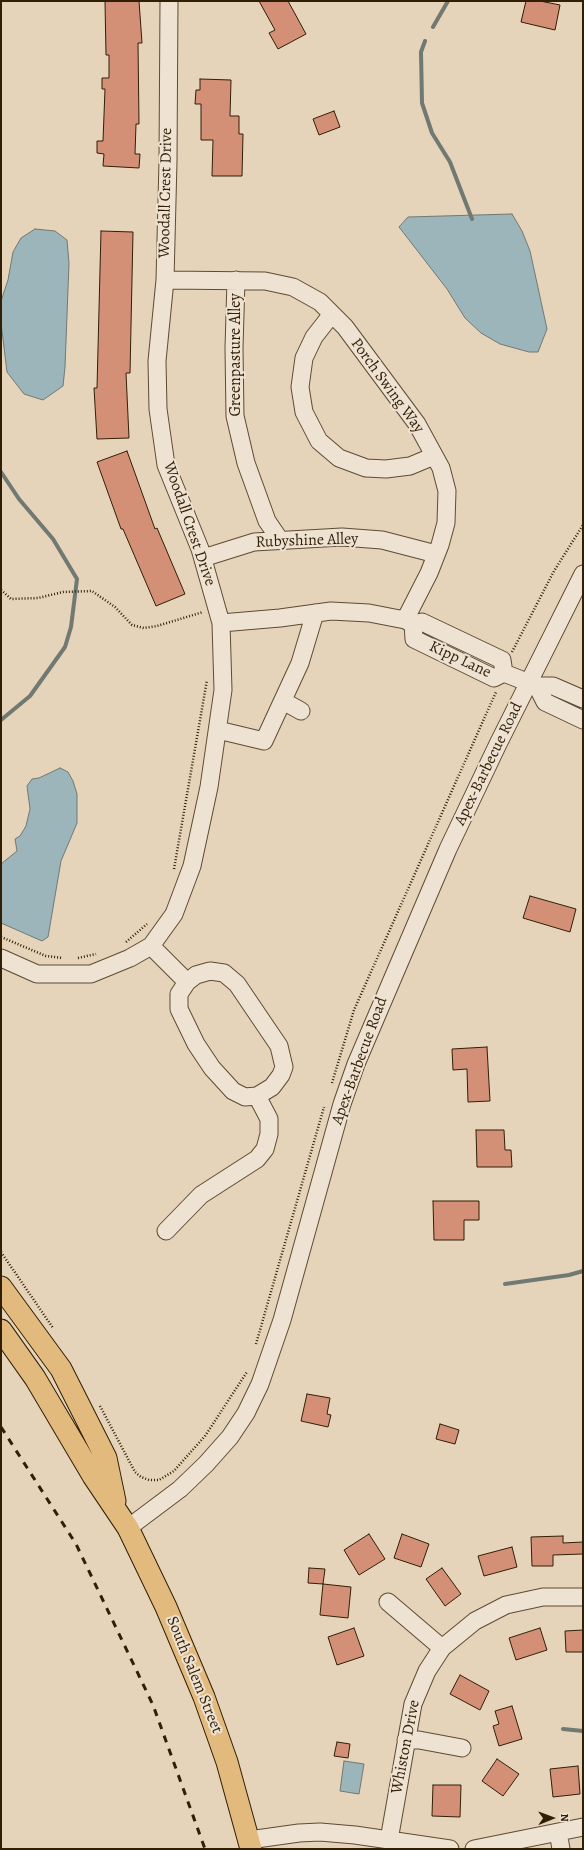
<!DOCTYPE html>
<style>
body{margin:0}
#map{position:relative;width:584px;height:1850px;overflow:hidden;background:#e5d3ba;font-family:Alegreya,serif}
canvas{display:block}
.frame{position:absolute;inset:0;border:2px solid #301f05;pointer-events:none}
.north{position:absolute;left:532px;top:1798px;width:40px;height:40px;-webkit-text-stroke:3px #eee2d2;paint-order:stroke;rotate:89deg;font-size:11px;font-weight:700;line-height:16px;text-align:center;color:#301f05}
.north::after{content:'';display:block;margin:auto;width:14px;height:18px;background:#301f05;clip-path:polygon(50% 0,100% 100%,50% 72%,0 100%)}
</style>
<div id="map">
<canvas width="584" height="1850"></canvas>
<div class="frame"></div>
<div class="north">N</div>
</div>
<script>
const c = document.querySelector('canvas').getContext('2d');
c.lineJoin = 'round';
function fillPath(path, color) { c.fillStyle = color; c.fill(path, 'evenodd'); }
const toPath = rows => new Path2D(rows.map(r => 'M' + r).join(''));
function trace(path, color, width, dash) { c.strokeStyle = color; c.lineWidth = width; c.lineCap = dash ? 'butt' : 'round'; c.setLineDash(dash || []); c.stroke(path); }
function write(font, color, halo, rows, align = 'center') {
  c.font = font + ' Alegreya,serif'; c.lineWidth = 4; c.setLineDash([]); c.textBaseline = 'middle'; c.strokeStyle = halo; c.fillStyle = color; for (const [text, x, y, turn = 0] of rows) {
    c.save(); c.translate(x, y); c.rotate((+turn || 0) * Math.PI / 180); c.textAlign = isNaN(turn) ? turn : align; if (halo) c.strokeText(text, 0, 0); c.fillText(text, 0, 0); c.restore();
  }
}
const water = toPath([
 [512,214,522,231,530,251,547,329,538,352,529,352,500,344,481,333,465,318,447,289,399,227,408,217,512,214],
 [35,229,55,231,67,240,69,263,65,367,63,386,43,400,24,394,7,372,1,323,1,301,8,280,13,252,21,238,35,229],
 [60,768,68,772,73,781,77,794,77,823,61,861,48,937,42,941,1,923,1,864,17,851,15,839,20,836,26,826,30,809,27,786,32,779,39,778,60,768],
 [344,1761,364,1764,359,1794,340,1791,344,1761]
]);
const stream = toPath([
 [433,27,448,1],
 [425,41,421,52,422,103,432,133,450,162,472,219],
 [1,472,19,499,53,539,77,579,71,627,65,647,30,696,1,720],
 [505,1284,569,1275,583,1271],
 [563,1729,583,1731]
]);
const building = toPath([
 [105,1,139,1,142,43,138,43,139,124,136,124,135,154,140,154,139,168,103,166,104,154,97,153,97,141,103,141,105,89,102,89,102,78,109,78,109,55,106,55,105,1],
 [259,1,288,1,306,34,278,49,269,33,275,30,259,1],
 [526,1,540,1,560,5,555,30,521,22,526,1],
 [200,79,231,80,230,116,239,116,239,134,243,134,242,176,212,176,213,140,201,140,201,104,195,104,196,90,200,90,200,79],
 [334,111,340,127,319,135,313,119,334,111],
 [101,231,133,232,130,373,126,373,129,438,97,439,94,388,97,388,101,231],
 [127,451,155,529,157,528,185,594,156,606,123,529,121,529,97,462,127,451],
 [530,896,576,909,570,932,523,918,530,896],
 [487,1047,490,1101,468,1102,467,1069,453,1070,452,1049,487,1047],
 [476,1130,504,1130,505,1150,511,1150,512,1167,477,1167,476,1130],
 [433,1201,479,1201,479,1220,464,1220,464,1240,434,1240,433,1201],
 [307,1394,330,1398,327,1414,331,1415,328,1427,301,1421,307,1394],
 [440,1424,459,1430,455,1444,436,1439,440,1424],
 [369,1534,385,1559,359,1575,344,1550,369,1534],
 [402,1534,429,1544,421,1567,394,1558,402,1534],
 [563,1536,563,1543,583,1542,583,1554,553,1555,553,1566,532,1566,531,1537,563,1536],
 [512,1547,517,1567,484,1576,478,1556,512,1547],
 [309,1568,325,1569,323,1584,308,1583,309,1568],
 [442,1568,461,1594,445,1606,426,1579,442,1568],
 [323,1584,351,1587,348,1618,320,1615,323,1584],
 [354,1628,364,1656,337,1665,328,1637,354,1628],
 [540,1628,547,1650,516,1660,509,1638,540,1628],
 [583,1630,583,1652,566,1652,565,1631,583,1630],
 [460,1675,489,1691,480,1710,450,1694,460,1675],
 [512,1706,522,1739,499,1746,493,1726,499,1724,495,1711,512,1706],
 [337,1742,350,1744,348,1758,334,1756,337,1742],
 [497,1759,519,1774,503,1796,482,1781,497,1759],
 [578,1766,580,1794,553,1797,550,1769,578,1766],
 [433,1785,461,1785,460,1817,432,1816,433,1785]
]);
const path = toPath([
 [1,590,11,599,38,598,63,592,92,591,115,607,132,625,144,628,157,626,203,612],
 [512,652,554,571,583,525],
 [174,869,207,680],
 [1,937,46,956,63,958],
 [126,942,147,924],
 [78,958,96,954],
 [332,1083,354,1010,496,692],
 [1,1252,53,1328],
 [256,1344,324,1107],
 [100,1406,135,1472,141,1477,149,1480,159,1480,174,1471,205,1436,247,1372]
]);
const minor = toPath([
 [165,280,265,281,293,287,320,302,345,327,417,424,441,468,447,491,446,523,440,545,429,573,405,620,413,624],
 [236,280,234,348,235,416,246,463,267,521,280,540],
 [332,314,314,337,304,358,300,387,304,412,319,441,339,458,366,468,386,469,410,466,434,456],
 [203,558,254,542,342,537,382,540,436,554],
 [221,623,280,618,331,611,369,613,405,620],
 [413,624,414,639,494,678,504,673],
 [413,624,422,622,502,660,504,673],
 [504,673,537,686,553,686,583,699],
 [537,686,545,702,583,720],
 [283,701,301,711],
 [218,730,264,741,300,663,315,613],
 [151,946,187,982],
 [1,958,37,974,91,974,130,958,151,946,174,914,192,866,209,787,223,690,221,623,200,549,166,465,158,409,157,361,165,280,168,161,169,1],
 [210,971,224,973,237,984,279,1046,284,1067,281,1075,272,1087,257,1096,245,1097,233,1091,212,1068,196,1044,179,1009,179,994,187,982,196,975,210,971],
 [166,1231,201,1195,257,1159,265,1149,269,1134,269,1119,257,1096],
 [128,1528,180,1489,206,1464,230,1437,246,1413,260,1384,282,1320,342,1104,356,1064,448,849,498,744,583,574],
 [388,1602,442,1648],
 [406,1740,419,1740,462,1748],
 [558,1832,561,1849],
 [249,1840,299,1833,320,1832,355,1835,450,1849],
 [389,1840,413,1704,427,1671,442,1648,475,1621,506,1605,543,1597,583,1597],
 [474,1849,583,1827]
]);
const major = toPath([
 [1,1287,61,1369,106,1458,115,1501],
 [1,1330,35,1378,93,1476,128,1528,166,1607,204,1697,227,1762,251,1849]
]);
const rail = toPath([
 [1,1427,76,1544,153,1705,205,1849]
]);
const streetNames = [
 ["Woodall Crest Drive",166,193,-89],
 ["Greenpasture Alley",236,355,-90],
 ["Porch Swing Way",387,386,54],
 ["Woodall Crest Drive",189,524,71],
 ["Rubyshine Alley",307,541,-2],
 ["Kipp Lane",460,660,25],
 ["Apex-Barbecue Road",489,764,-64],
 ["Apex-Barbecue Road",360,1061,-70],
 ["South Salem Street",194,1675,68],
 ["Whiston Drive",406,1747,-79]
];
fillPath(water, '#9bb5bb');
trace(water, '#707972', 1);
trace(stream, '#707972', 4);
fillPath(building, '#d39077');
trace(building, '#301f05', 1);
trace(minor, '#5d4c32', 19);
trace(major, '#301f05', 23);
trace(path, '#301f05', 2.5, [1, 2]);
trace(minor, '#eee2d2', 17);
trace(major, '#e2ba7d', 21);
trace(rail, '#301f05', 3, [7, 7]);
write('16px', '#301f05', '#eee2d2', streetNames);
</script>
